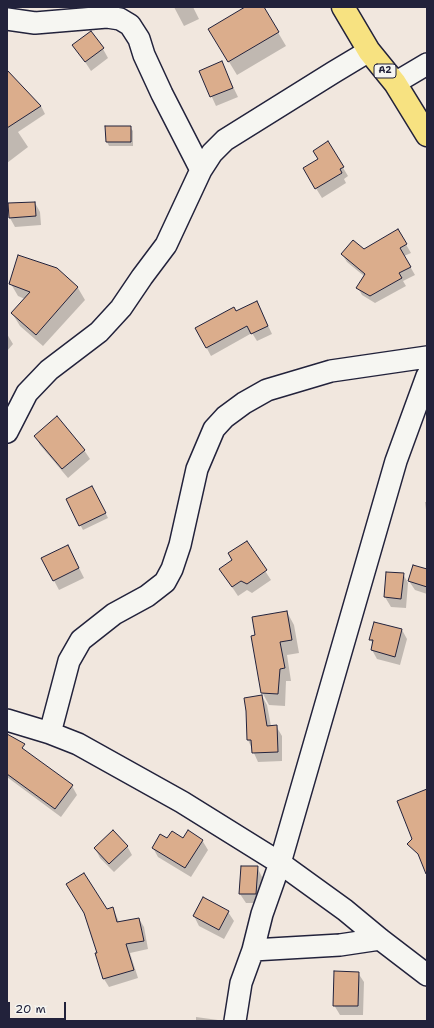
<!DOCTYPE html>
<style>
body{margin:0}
#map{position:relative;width:434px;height:1028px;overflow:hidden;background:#f1e7de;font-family:"Shantell Sans",sans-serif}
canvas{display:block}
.frame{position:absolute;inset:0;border:8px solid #22223b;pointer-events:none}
.scale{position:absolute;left:8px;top:1002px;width:58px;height:18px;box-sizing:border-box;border:2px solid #22223b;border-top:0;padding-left:5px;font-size:12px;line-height:14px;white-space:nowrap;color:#22223b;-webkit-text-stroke:3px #f6f6f2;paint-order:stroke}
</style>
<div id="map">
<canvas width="434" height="1028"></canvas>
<div class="frame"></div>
<div class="scale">20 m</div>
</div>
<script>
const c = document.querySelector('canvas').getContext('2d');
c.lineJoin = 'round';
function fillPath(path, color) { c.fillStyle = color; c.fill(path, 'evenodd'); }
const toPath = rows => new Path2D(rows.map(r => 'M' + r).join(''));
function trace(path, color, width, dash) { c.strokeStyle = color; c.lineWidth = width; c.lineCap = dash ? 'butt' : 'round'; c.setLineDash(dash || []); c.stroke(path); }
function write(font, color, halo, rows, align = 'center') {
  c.font = font + ' "Shantell Sans",sans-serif'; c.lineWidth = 3.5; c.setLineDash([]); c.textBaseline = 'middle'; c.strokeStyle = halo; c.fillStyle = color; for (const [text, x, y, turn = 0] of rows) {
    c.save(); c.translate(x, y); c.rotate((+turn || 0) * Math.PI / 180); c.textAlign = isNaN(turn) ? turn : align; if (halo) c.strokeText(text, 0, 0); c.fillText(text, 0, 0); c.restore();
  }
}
const shadow = toPath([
 [174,7,193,7,199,19,184,26],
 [247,7,263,7,286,46,237,75,209,29],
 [74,45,103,49,108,58,91,71],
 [221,62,238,97,216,106,200,71],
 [7,72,41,106,45,114,18,132,28,147,7,163],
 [130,127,133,131,133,146,109,146,107,142],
 [328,143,348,176,344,179,346,183,322,198,304,169,320,159],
 [35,203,40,212,41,225,15,227,10,218],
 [398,231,411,253,404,256,415,275,403,281,406,286,375,303,362,295,358,288,364,276,347,262,342,254,364,250],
 [56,269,78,288,85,300,43,346,20,326,12,313,25,299,18,296,11,284],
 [257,302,272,334,257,341,252,333,211,356,196,328,236,312],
 [7,334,13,344,7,351],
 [35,436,84,450,90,459,68,478,40,445],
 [95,492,108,518,83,530,67,500],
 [425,502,427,502,427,517],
 [246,542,271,580,252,593,247,590,238,596,220,569,233,560],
 [73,556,84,578,59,590,42,558],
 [427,570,427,594,415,590,409,581],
 [387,573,403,574,408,583,406,608,391,607,385,597],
 [287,612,294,625,299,653,287,655,291,681,286,681,285,706,269,705,262,692,256,636],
 [402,630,407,639,400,665,377,659,372,650,373,644,370,639],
 [262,696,267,705,271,726,276,726,282,736,282,761,258,762,248,740],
 [7,765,72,786,77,795,61,817,7,777],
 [167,840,202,840,208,850,191,877,158,857,153,848],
 [127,846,132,855,114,872,100,858,95,848],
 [257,867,262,877,261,903,246,903,240,894],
 [113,908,119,922,139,919,144,927,148,949,130,953,138,978,109,987,104,979,98,953,107,910],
 [228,912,234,921,224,939,199,926,194,916],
 [358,973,364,982,363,1015,340,1015,334,1005],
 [196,1017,218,1020,218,1021,196,1021]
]);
const building = toPath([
 [245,7,264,7,279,32,228,62,208,29,245,7],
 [91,31,104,48,85,62,72,45,91,31],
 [222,61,233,88,210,97,199,71,222,61],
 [7,70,41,106,7,128,7,70],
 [105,126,131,126,131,142,106,142,105,126],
 [328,141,344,167,340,169,342,173,315,189,303,168,318,159,313,151,328,141],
 [35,202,36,216,9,218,8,203,35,202],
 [398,229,407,244,400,248,411,267,399,273,402,278,370,296,356,288,365,274,341,254,353,240,364,249,398,229],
 [18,255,57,268,78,287,36,335,11,313,30,292,9,284,18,255],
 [257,301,268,326,251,334,247,326,206,348,195,328,234,307,236,311,257,301],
 [57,416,85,450,62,469,34,436,57,416],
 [92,486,106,513,79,526,66,499,92,486],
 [247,541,267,570,247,584,241,581,232,587,219,569,232,560,228,553,247,541],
 [68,545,79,568,53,581,41,558,68,545],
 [413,565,427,569,427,587,408,581,413,565],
 [386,572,404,573,401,599,384,597,386,572],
 [287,611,292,640,280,642,285,668,280,669,278,694,261,693,251,636,255,635,252,617,287,611],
 [374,622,402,629,395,657,371,650,373,640,369,640,374,622],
 [262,695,267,726,277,725,278,752,252,753,251,740,247,740,246,711,244,698,262,695],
 [7,734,25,744,22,748,73,785,55,809,7,774,7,734],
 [427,789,427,874,426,874,418,854,407,844,412,839,397,801,427,789],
 [113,830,128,846,109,864,94,848,113,830],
 [188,830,203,840,185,868,152,848,160,834,167,838,172,831,183,838,188,830],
 [241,866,258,866,256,894,239,894,241,866],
 [84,873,107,909,113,907,117,922,139,918,144,941,126,944,134,970,103,979,95,953,97,953,84,913,66,884,84,873],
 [203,897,229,911,219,930,193,916,203,897],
 [334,971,359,972,358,1006,333,1006,334,971]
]);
const minor = toPath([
 [7,19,35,23,107,17,120,19,130,25,139,39,144,55,162,94,201,170],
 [395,83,427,64],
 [7,432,27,393,49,370,99,332,121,308,142,277,166,245,201,170,212,153,225,140,334,72,369,51],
 [7,720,50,733,78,744,182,802,280,863,345,910,380,939,427,975],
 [50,733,69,661,81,640,114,614,147,596,165,582,172,569,180,545,197,469,214,429,225,417,244,403,267,390,331,371,427,357],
 [253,950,340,945,380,939],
 [235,1021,241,983,253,950,262,914,280,863,396,461,427,376]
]);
const trunk = toPath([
 [343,7,369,51,395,83,427,135]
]);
const shields = [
 [385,71,22]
];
const shieldNames = [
 ["A2",385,71]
];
fillPath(shadow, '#0003');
fillPath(building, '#dbad8c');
trace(building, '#22223b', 1);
trace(minor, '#22223b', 24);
trace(trunk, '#22223b', 25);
trace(minor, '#f6f6f2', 21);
trace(trunk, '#f7e281', 22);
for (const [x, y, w] of shields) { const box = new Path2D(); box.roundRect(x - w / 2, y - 7, w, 14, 3); c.fillStyle = '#f6f6f2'; c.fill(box); trace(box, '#22223b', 1); }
write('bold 9px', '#22223b', null, shieldNames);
</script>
